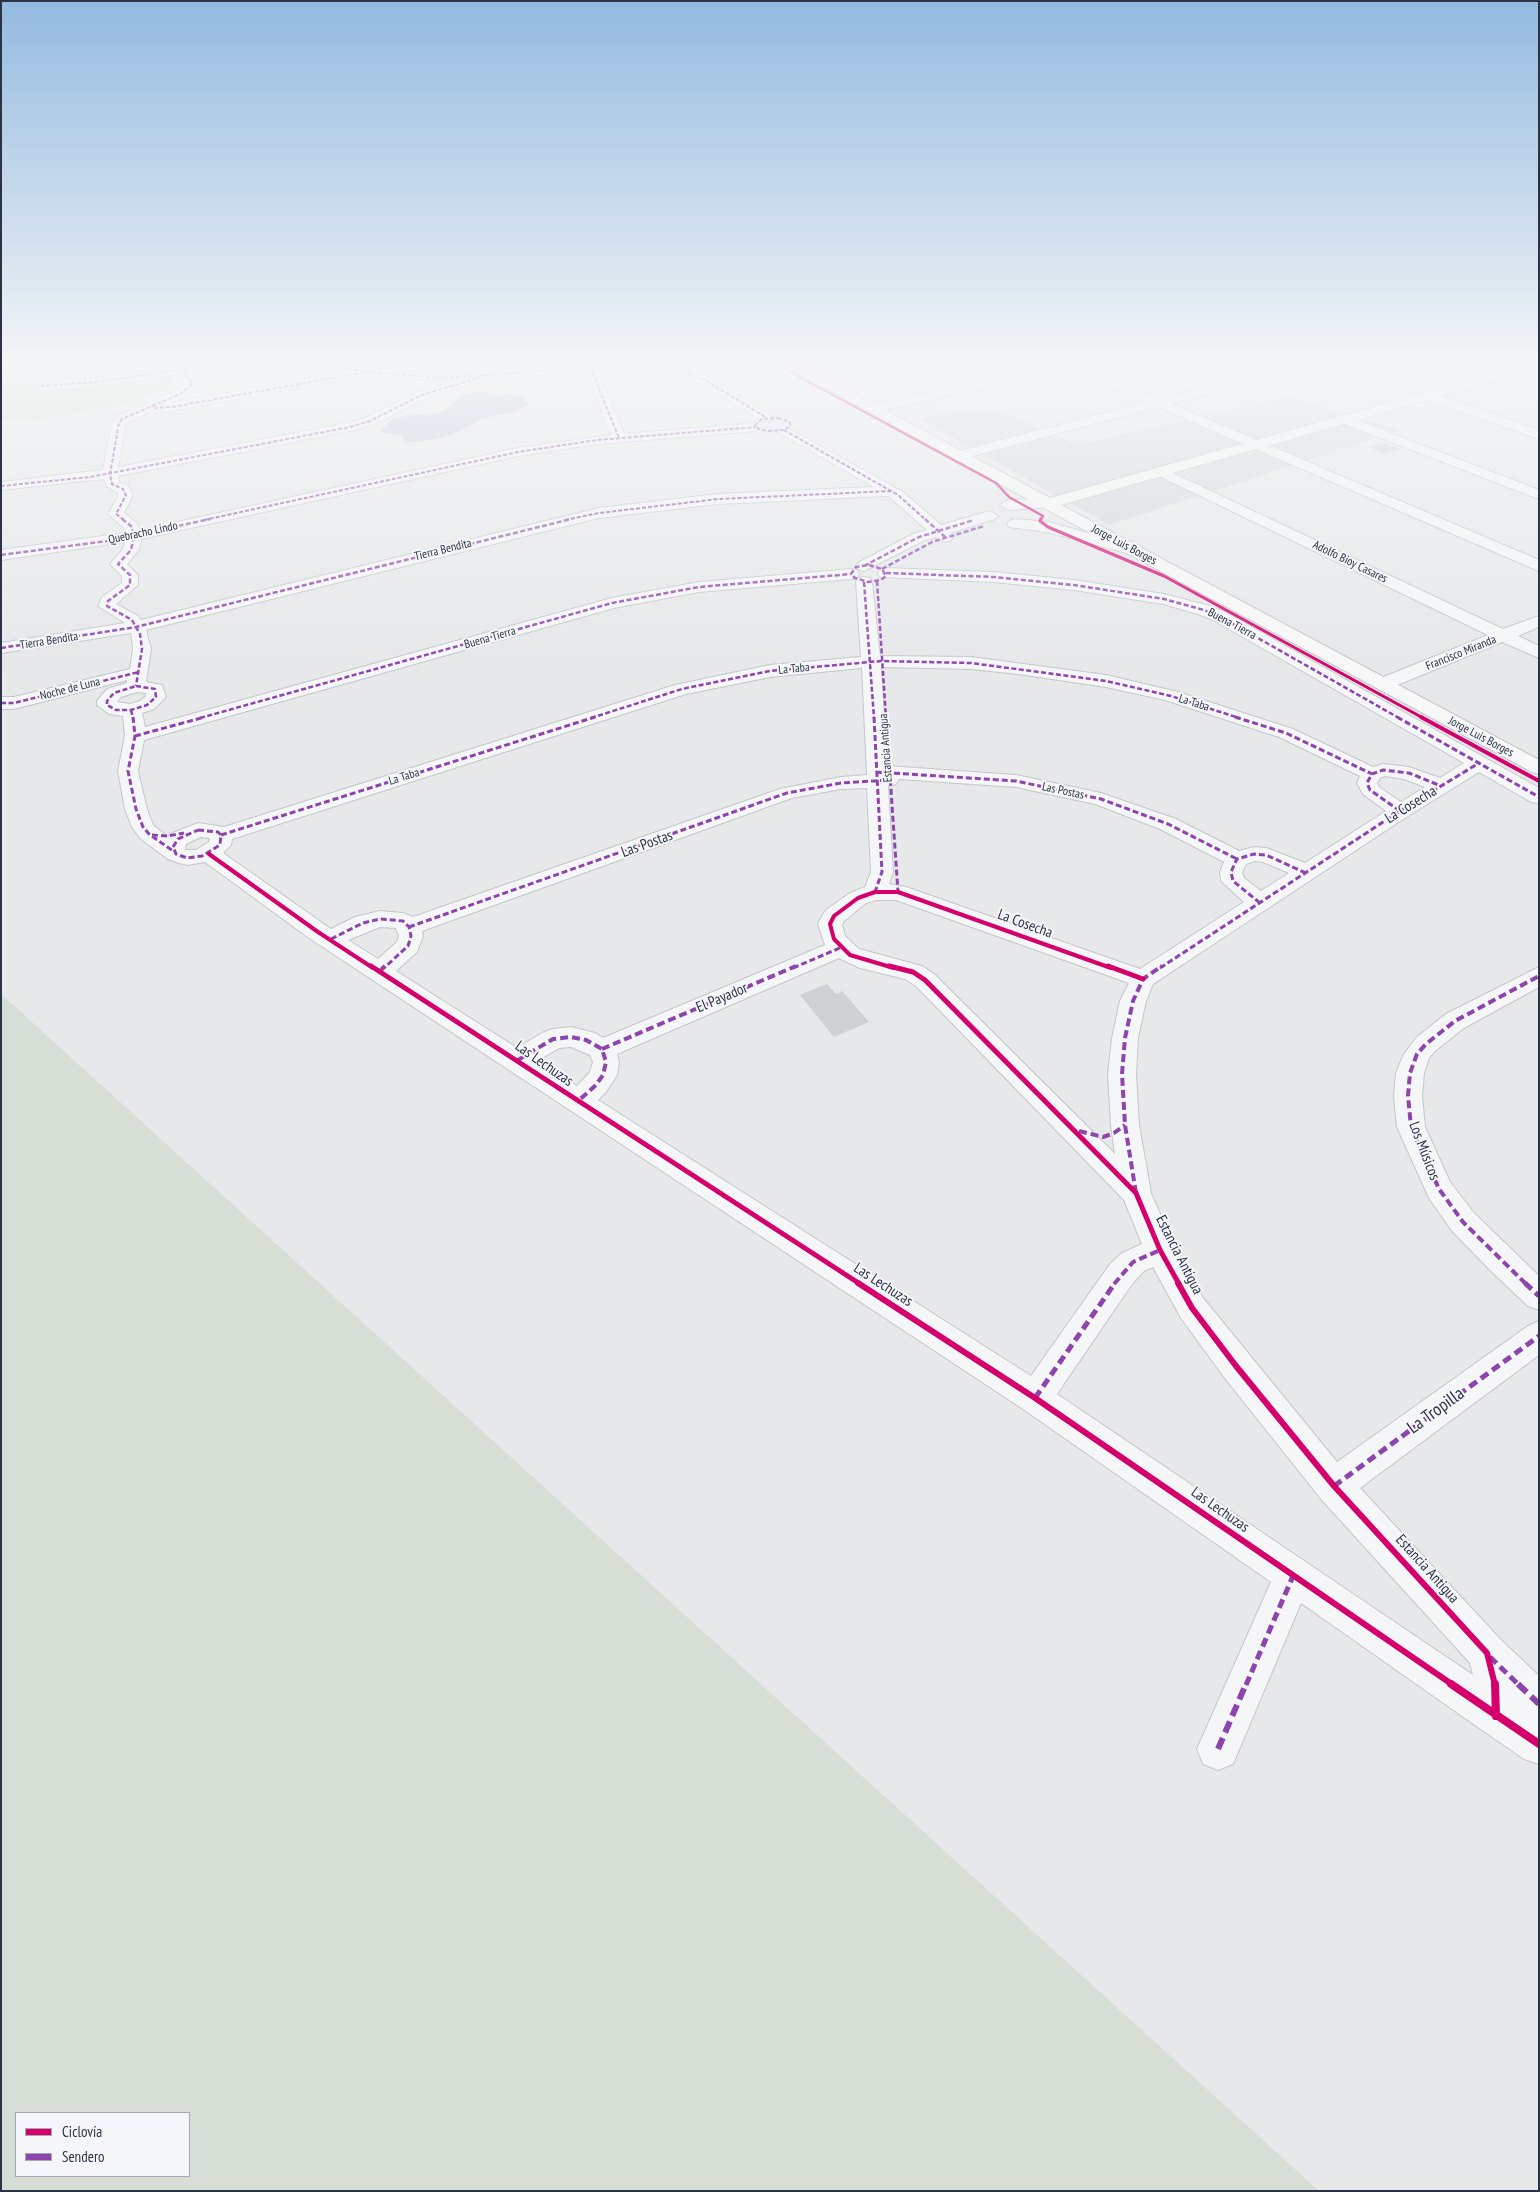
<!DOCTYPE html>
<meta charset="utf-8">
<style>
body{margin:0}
#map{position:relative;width:1540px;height:2192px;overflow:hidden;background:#e6e8ea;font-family:"PT Sans Narrow",sans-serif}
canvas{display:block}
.frame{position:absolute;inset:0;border:2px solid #2b3445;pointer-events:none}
.legend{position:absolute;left:15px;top:2112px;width:175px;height:65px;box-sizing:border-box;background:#f4f6f9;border:1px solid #a4a8b1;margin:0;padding:6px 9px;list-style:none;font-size:15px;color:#2b3445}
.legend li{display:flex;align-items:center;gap:10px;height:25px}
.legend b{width:25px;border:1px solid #a4a8b1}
</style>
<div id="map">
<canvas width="1540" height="2192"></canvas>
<div class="frame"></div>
<ul class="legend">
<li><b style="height:6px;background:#d6006c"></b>Ciclovía</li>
<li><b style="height:6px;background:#8e44ad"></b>Sendero</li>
</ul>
</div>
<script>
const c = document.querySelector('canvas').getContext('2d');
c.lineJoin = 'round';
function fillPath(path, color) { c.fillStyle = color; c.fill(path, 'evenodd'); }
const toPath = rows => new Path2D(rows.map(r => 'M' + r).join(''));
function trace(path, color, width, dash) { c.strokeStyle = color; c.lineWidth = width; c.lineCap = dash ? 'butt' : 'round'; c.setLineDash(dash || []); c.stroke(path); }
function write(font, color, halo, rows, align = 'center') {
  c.font = font + ' "PT Sans Narrow",sans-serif'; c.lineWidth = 4; c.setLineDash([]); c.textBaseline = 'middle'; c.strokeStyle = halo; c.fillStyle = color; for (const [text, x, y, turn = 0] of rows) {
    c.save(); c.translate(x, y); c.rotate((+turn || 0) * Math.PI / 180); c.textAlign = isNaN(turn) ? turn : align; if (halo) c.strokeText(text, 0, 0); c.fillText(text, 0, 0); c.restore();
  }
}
const built = toPath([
 [1289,397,1400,430,1109,525,919,419,959,409,996,409,1077,445]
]);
const green = toPath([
 [1,364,169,364,174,376,170,386,161,391,113,407,45,419,1,420],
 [1,994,1319,2191,1,2191],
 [189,2113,189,2176,16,2176,16,2113]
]);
const water = toPath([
 [473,392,484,392,493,396,514,394,522,397,529,404,517,411,481,419,458,432,440,438,416,442,408,442,403,439,403,436,385,433,381,430,391,420,408,415,427,415,443,411,453,404,459,396]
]);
const building = toPath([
 [117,365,119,373,70,380,69,371],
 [1384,443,1400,449,1383,454,1368,447],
 [827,984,836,994,842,991,869,1022,834,1037,800,995]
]);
const street = toPath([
 [173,364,227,364,221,368,190,372,198,384,185,397,170,403,347,371,327,367,325,364,346,364,365,368,444,374,586,364,660,364,683,368,709,377,774,418,772,421,762,421,701,383,676,374,651,370,598,370,624,434,756,423,763,427,756,431,597,444,518,456,141,539,139,550,127,564,138,575,138,585,116,604,138,616,141,620,599,508,718,494,874,487,779,433,777,430,784,426,903,492,941,525,990,511,998,516,995,519,950,533,953,537,951,540,945,542,936,537,925,540,864,571,858,569,856,566,858,563,913,534,927,530,888,496,718,504,599,518,146,630,151,649,146,682,162,685,166,697,154,709,142,713,145,727,612,598,699,582,851,569,857,570,859,574,857,578,851,579,699,592,614,608,144,740,138,771,147,809,153,825,168,837,170,834,198,823,224,827,675,685,770,665,861,657,856,582,858,578,864,577,870,578,872,582,880,656,971,657,1106,675,1178,692,1293,729,1373,767,1383,764,1409,767,1440,778,1464,763,1213,620,1198,614,1163,604,1074,590,994,582,880,577,878,573,880,569,886,568,994,572,1074,580,1164,594,1210,606,1225,612,1539,788,1539,803,1531,802,1479,772,1408,816,1153,984,1146,1001,1138,1038,1136,1074,1139,1125,1151,1193,1173,1244,1203,1298,1337,1462,1528,1326,1539,1321,1539,1355,1360,1488,1501,1640,1539,1676,1539,1764,1524,1759,1482,1730,1301,1603,1233,1764,1218,1770,1203,1764,1197,1749,1271,1582,1023,1409,309,938,205,862,187,865,179,863,168,859,141,839,132,827,125,809,118,771,125,736,123,716,109,714,97,705,97,701,107,689,127,683,127,680,14,709,1,709,1,697,14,697,130,669,133,649,131,633,1,653,1,643,125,623,98,606,102,597,122,583,122,576,110,564,123,549,125,542,1,560,1,550,125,533,124,528,108,514,119,495,117,492,107,487,104,479,1,490,1,482,103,470,112,423,117,416,175,391,185,383,179,374,97,386,41,390,35,386,41,382,97,378,175,367,173,364],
 [586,371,611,435,518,448,140,530,137,523,124,513,133,495,128,486,119,482,118,476,355,430,375,424,427,398,486,379,586,371],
 [363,376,455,381,417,392,365,418,348,423,118,467,126,423,158,408,165,412,363,376],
 [881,667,971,669,1018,674,1106,687,1165,700,1279,737,1360,776,1357,783,1363,794,1386,811,1305,863,1266,848,1254,847,1239,851,1176,819,1101,793,1016,775,887,766,881,667],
 [862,668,867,775,841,777,780,789,413,917,403,913,380,911,355,917,331,929,223,853,231,845,232,839,686,694,770,677,862,668],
 [137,692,146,693,146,696,140,701,130,704,117,702,121,697,137,692],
 [1385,776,1404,779,1425,787,1401,802,1379,787,1377,783,1380,778,1385,776],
 [899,779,1016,787,1095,804,1160,829,1224,862,1220,872,1221,881,1244,902,1140,969,906,887,889,884,893,872,888,786,896,784,899,779],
 [867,788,871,872,865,887,850,893,826,910,822,916,818,924,825,945,603,1038,595,1033,571,1027,553,1029,544,1032,517,1048,396,971,417,952,423,936,422,931,792,798,841,789,867,788],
 [201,837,210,838,209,842,196,850,185,850,186,844,201,837],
 [1255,861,1263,862,1289,873,1261,891,1244,878,1242,872,1246,864,1255,861],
 [877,900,896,900,1129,983,1120,1001,1112,1038,1108,1074,1111,1125,1115,1154,934,974,922,966,859,949,845,936,842,924,844,921,866,903,877,900],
 [380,927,396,928,399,936,397,942,378,959,348,940,380,927],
 [839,958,860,968,905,979,916,986,1124,1200,1142,1244,1122,1253,1110,1264,1031,1376,598,1100,606,1092,617,1075,619,1062,617,1054,839,958],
 [571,1047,590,1055,593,1062,590,1072,577,1086,537,1061,559,1048,571,1047],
 [1153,1267,1181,1318,1224,1377,1321,1499,1470,1663,1473,1675,1057,1394,1132,1284,1144,1271,1153,1267],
 [1048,364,1078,364,1160,399,1295,364,1315,364,1313,367,1172,404,1539,560,1539,571,1158,407,965,458,955,458,953,455,955,452,1147,402,1065,367,873,413,866,409,868,406,1048,364],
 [1515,365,1539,373,1539,381,1511,372,1509,369,1515,365],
 [1427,391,1539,430,1539,439,1422,398,1421,395,1422,392,1427,391],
 [1344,415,1539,490,1539,499,1339,422,1337,419,1339,416,1344,415],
 [1160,467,1503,629,1539,616,1539,627,1518,636,1539,646,1539,658,1502,642,1390,688,1376,688,1374,684,1376,680,1488,635,1155,474,1153,471,1155,468,1160,467],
 [1047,499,1052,501,1055,504,1052,507,1008,510,1000,505,1008,500,1047,499],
 [1015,519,1048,522,1140,547,1142,550,1134,555,1047,532,1009,527,1007,524,1009,521,1015,519],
 [1539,967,1539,987,1464,1028,1435,1051,1429,1058,1424,1073,1422,1096,1425,1127,1450,1182,1474,1213,1539,1276,1539,1310,1528,1306,1492,1272,1452,1231,1429,1198,1397,1127,1394,1096,1396,1073,1404,1054,1417,1037,1446,1014,1539,967]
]);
const secondary = toPath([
 [783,364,798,364,1050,498,1526,364,1539,364,1539,368,1061,505,1539,760,1539,774,1532,772,1042,507,783,364]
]);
const quietFar5 = toPath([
 [331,364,365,372,444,378,621,365,651,366,679,371,705,380,767,418],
 [590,367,619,438],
 [41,386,97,382,221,364],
 [154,408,172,407,360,373],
 [778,418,790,422,790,426,784,430,768,431,759,429,755,425,762,419,778,418],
 [784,430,898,495,926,520],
 [1,486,90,477,350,427,370,421,422,395,481,377],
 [124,520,116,514,126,495,123,489,112,484,110,474,119,423,122,419,180,394,192,384,179,364],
 [204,520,518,452,597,440,756,427],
 [565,520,599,513,718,499,891,491]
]);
const quietFar4 = toPath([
 [122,519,131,526,134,536,131,550,118,564,130,575,130,585,108,601,107,606,132,620,140,634,142,649,136,686],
 [925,519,945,537],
 [1,555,114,540,210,519],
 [869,565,882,569,886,576,881,580,868,582,855,578,851,574,856,567,869,565],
 [864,566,919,537,974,520],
 [882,569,932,542,984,526],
 [886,573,994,577,1074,585,1164,599,1204,610,1219,616,1399,718],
 [877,581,886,718],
 [864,582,874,718],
 [1,648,136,627,571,519],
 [136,686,155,689,156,697,147,705,131,710,116,710,107,705,107,701,114,693,136,686],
 [1,703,14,703,139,672],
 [131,710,133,718],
 [200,718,612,603,699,587,851,574],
 [591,718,682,689,770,671,881,661,971,663,1106,681,1171,696,1239,718]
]);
const quietFar3 = toPath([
 [133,717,135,736,128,771,136,809,143,827,149,834,173,851],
 [874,717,882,872,875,892],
 [886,717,898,892],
 [1235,717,1286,733,1372,774],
 [1397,717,1539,797],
 [135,736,205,717],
 [876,772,1016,781,1101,799,1168,824,1237,859],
 [1400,811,1370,790,1367,783,1372,774,1383,770,1409,773,1441,786],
 [198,830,218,832,221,835,220,845,202,856,187,858,176,854,173,847,178,839,198,830],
 [152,835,168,836,184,833],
 [221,835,595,717],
 [1260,903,1233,881,1231,872,1237,859,1254,854,1266,855,1306,873],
 [409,927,787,793,841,783,889,780],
 [331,939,363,923,380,919,403,921,409,927,411,936,408,946,384,968],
 [793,968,842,947],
 [1160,968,1400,811,1479,763]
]);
const quietFar2 = toPath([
 [381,970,385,966],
 [602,1049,796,966],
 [518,1060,553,1039,571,1037,586,1040,602,1049,606,1062,603,1075,596,1085,577,1102],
 [1079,1131,1103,1137,1114,1133,1125,1125],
 [1136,1193,1125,1125,1122,1074,1125,1038,1133,1001,1143,979,1162,966],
 [1114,1284,1133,1262,1160,1250],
 [1526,1284,1463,1222,1439,1189,1411,1127,1408,1096,1410,1073,1417,1054,1426,1044,1455,1021,1539,976]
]);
const quietFar1 = toPath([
 [1525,1283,1539,1296],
 [1035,1398,1115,1283],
 [1334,1486,1539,1336],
 [1490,1657,1519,1685],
 [1246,1685,1293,1576]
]);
const quiet = toPath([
 [1518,1684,1539,1704],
 [1218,1749,1246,1684]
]);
const cyclewayFar5 = toPath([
 [776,364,996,483,1009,497,1043,516,1040,520]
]);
const cyclewayFar4 = toPath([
 [1041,519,1040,521,1048,527,1164,576,1423,718]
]);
const cyclewayFar3 = toPath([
 [1421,717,1539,781],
 [209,854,318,932,373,968],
 [894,968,850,955,834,939,830,924,834,916,858,898,875,892,898,892,1111,968]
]);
const cyclewayFar2 = toPath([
 [371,966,860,1284],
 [889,966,913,972,925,980,1136,1193,1160,1250,1179,1284],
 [1108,966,1143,979]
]);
const cyclewayFar1 = toPath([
 [858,1283,1035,1398,1453,1685],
 [1178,1283,1192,1308,1236,1366,1334,1486,1487,1653,1495,1685]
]);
const cycleway = toPath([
 [1451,1684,1539,1744],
 [1495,1684,1496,1716]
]);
const farStreetnames = [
 ["Quebracho Lindo",143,533,-12],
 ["Jorge Luis Borges",1124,545,28],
 ["Tierra Bendita",443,550,-14],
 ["Adolfo Bioy Casares",1350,562,26],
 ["Buena Tierra",1232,624,28],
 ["Buena Tierra",490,638,-16],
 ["Tierra Bendita",49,641,-9],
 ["Francisco Miranda",1461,653,-22],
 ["La Taba",794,669,-6],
 ["Noche de Luna",70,689,-14],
 ["La Taba",1194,703,17],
 ["Jorge Luis Borges",1481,737,28],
 ["Estancia Antigua",886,748,-94],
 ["La Taba",404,777,-18],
 ["Las Postas",1063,791,12]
];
const streetNames = [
 ["La Cosecha",1411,805,-32],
 ["Las Postas",647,844,-20],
 ["La Cosecha",1025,924,20],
 ["El Payador",722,998,-23],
 ["Las Lechuzas",544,1064,35],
 ["Los Músicos",1424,1151,69],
 ["Estancia Antigua",1179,1255,63],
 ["Las Lechuzas",883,1285,33],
 ["Las Lechuzas",1220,1510,35],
 ["Estancia Antigua",1427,1569,48]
];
const nearStreetnames = [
 ["La Tropilla",1436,1411,-36]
];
fillPath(built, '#d4d7dd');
fillPath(green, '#d6ded6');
fillPath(water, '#b4c4d5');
fillPath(building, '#ced0d3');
trace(street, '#c4c6c8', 2);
trace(secondary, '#c4c6c8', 2);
fillPath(street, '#f5f6f7');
fillPath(secondary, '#f8f8f8');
trace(quietFar5, '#8e44ad', 2, [4, 2]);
trace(quietFar4, '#8e44ad', 2.5, [5, 2.5]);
trace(quietFar3, '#8e44ad', 3, [6, 3]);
trace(quietFar2, '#8e44ad', 4, [8, 4]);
trace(quietFar1, '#8e44ad', 5, [9, 5]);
trace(quiet, '#8e44ad', 6, [12, 6]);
trace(cyclewayFar5, '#d6006c', 2.5);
trace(cyclewayFar4, '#d6006c', 3);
trace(cyclewayFar3, '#d6006c', 4);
trace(cyclewayFar2, '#d6006c', 5);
trace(cyclewayFar1, '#d6006c', 6);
trace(cycleway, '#d6006c', 8);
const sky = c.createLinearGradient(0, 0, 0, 671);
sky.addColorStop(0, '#93bae0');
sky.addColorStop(0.54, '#f4f5f6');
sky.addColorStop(1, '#f4f5f600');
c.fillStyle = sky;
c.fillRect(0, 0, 1540, 671);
write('12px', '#2b3445', '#f4f6f9', farStreetnames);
write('15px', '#2b3445', '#f4f6f9', streetNames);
write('18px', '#2b3445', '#f4f6f9', nearStreetnames);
</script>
